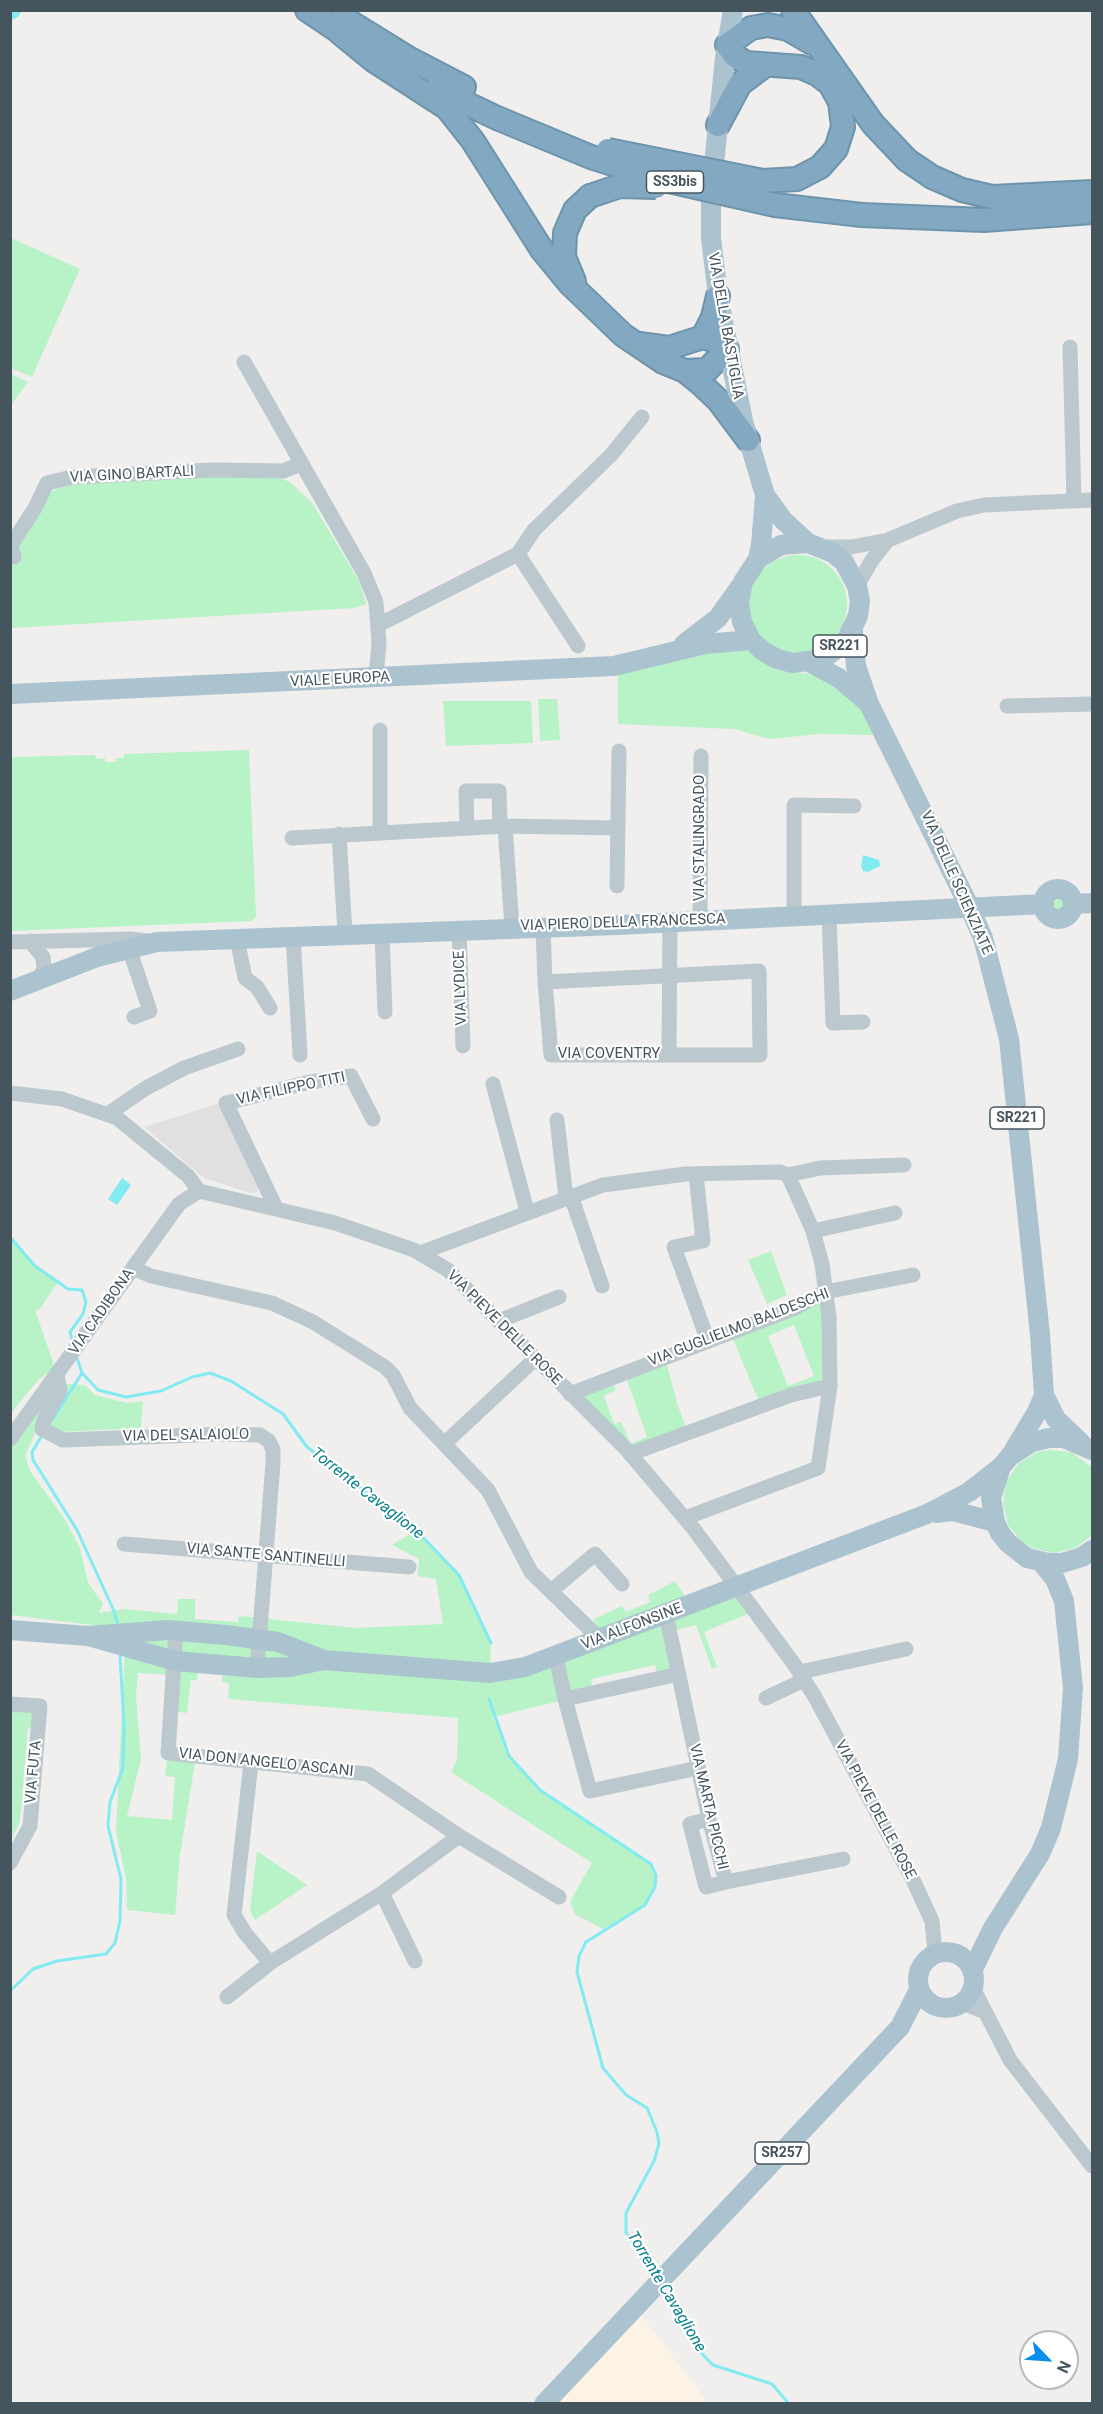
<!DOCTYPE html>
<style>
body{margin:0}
#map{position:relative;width:1103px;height:2414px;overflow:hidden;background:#f1eeee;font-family:Roboto,sans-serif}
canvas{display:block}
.frame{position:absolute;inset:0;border:12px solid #45555d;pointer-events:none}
.north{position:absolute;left:1019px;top:2330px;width:60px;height:60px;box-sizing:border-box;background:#fff;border:2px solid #b5bbbe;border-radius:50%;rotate:115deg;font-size:16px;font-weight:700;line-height:24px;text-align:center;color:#45555d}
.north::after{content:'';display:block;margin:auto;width:21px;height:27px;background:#0b8ded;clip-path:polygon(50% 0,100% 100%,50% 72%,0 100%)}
</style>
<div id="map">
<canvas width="1103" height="2414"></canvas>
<div class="frame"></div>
<div class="north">N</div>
</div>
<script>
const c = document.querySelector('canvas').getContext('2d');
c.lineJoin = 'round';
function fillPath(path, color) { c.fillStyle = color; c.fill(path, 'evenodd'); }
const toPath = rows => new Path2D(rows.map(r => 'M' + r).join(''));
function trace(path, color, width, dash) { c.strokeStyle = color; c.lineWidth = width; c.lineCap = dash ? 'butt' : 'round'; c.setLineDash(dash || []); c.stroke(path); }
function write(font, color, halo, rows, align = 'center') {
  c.font = font + ' Roboto,sans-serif'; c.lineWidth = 4.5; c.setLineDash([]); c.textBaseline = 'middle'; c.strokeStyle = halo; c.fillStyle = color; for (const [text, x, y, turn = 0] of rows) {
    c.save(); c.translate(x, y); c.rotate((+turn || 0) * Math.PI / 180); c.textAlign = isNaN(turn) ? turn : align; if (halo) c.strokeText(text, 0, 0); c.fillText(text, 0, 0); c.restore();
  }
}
const commercial = toPath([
 [635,2307,708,2403,553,2404]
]);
const education = toPath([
 [220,1103,259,1184,257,1192,250,1193,204,1178,144,1127]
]);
const green = toPath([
 [11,238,80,269,32,377,11,368],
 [11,374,28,382,11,405],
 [255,475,277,477,290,482,313,504,360,583,366,604,355,608,11,628,11,567,18,556,14,548,43,500,52,491,69,484],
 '749 604a49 49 0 1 1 98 0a49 49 0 1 1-98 0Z',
 [746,649,774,669,828,677,860,703,873,735,819,734,769,739,734,729,618,724,618,673,696,652],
 [538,699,557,699,560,740,540,741],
 [443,701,531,701,533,743,446,746],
 [249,750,256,917,251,921,11,931,11,757,95,755,96,759,105,758,105,762,116,762,116,758,124,758,124,754],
 '1044 904a14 14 0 1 1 28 0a14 14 0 1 1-28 0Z',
 [10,1237,35,1266,58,1282,39,1310,35,1310,55,1368,39,1379,11,1413],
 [771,1251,787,1295,767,1304,748,1260],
 [825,1292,830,1386,761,1406,732,1337],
 [794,1325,814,1376,788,1386,768,1336],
 [665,1358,678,1406,688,1432,630,1454,570,1394,611,1378,616,1390,604,1396,614,1424,621,1422,631,1444,647,1437,627,1380],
 [67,1384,85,1385,95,1395,127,1403,143,1401,141,1428,60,1432,48,1425],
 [54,1390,25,1456,30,1471,64,1518,80,1548,88,1583,103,1604,99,1613,124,1609,177,1614,178,1599,195,1599,195,1619,238,1622,239,1616,357,1628,443,1624,436,1579,418,1576,419,1559,392,1545,416,1530,459,1575,491,1643,490,1672,736,1585,755,1611,704,1632,717,1667,712,1669,696,1625,670,1632,679,1674,659,1679,655,1665,591,1679,593,1693,493,1717,509,1756,540,1790,651,1864,656,1875,655,1887,645,1905,603,1929,575,1914,570,1902,592,1863,451,1772,457,1760,458,1718,228,1699,229,1683,222,1682,223,1665,199,1664,197,1680,191,1680,187,1713,171,1711,173,1675,138,1673,136,1696,141,1759,127,1816,172,1820,175,1777,165,1776,168,1753,196,1756,180,1855,175,1915,127,1910,126,1878,116,1832,125,1647,92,1625,11,1615,11,1449],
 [1049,1450,1071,1452,1092,1467,1092,1535,1075,1548,1054,1553,1032,1548,1022,1542,1008,1525,1003,1504,1006,1482,1019,1463,1038,1452],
 [675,1581,685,1596,597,1633,594,1619,622,1606,626,1612,650,1602,648,1595],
 [11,1704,40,1706,38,1728,28,1728,20,1822,11,1839],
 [257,1851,307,1885,255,1920,250,1911]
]);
const water = toPath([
 [863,855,879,860,880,866,868,872,863,871,861,866],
 [122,1178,131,1185,117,1205,108,1199]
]);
const stream = toPath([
 [10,1237,35,1266,68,1289,82,1290,86,1302,83,1314,70,1332,73,1343],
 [76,1355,82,1373,98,1390,126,1397,161,1391,192,1377,210,1373,231,1381,283,1414,307,1447,416,1530,459,1575,491,1643],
 [52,1420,82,1373],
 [43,1434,32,1452,33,1460,77,1530,114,1611,118,1626],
 [489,1699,509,1756,540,1790,651,1864,656,1875,655,1887,645,1905,586,1942,579,1956,577,1972,603,2068,626,2095,647,2108,657,2132,659,2144,654,2161,626,2213,626,2232,653,2278],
 [10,1991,33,1969,57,1961,106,1954,115,1943,120,1921,121,1879,108,1826,110,1802,123,1768,124,1724,120,1656],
 [661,2292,702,2354,713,2365,772,2384,789,2404]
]);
const river = toPath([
 [10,11,12,10]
]);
const minor = toPath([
 [1070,347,1074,501],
 [244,362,364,573,376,602,379,642,376,678],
 [824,547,851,547,888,540,957,511,984,505,1092,500],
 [518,554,578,646],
 [14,557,11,545,35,508,47,483,72,477,213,470,283,471,301,464],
 [857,586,872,560,888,540],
 [378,625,518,554,534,530,611,455,642,417],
 [1007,706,1092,704],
 [380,730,380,832],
 [505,826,618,828],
 [467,828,466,791,499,791,500,826],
 [339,834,345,933],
 [292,838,505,826,512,927],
 [617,886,619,751],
 [829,915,833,1023,863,1022],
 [794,917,794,805,854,806],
 [700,920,701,756],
 [543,926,545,982,551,1055,760,1055,759,971,545,982],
 [459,930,463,1046],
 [382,933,385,1012],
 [293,936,300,1055],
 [237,939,245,978,257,987,270,1008],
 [30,941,43,957,44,969,39,979],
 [10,942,130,939,148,941],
 [129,948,150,1011,134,1017],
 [669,1054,670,922],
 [493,1084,527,1211],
 [10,1093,62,1099,117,1118,188,1176,199,1191,335,1223,414,1250,448,1270,626,1449,693,1528,794,1664,815,1697,914,1882,932,1921,935,1953],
 [108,1114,146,1088,184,1068,238,1049],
 [557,1120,566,1198],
 [696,1174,703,1241,674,1247,708,1341],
 [788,1175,820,1168,904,1165],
 [571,1196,602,1286],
 [276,1208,226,1103,310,1082,351,1076,373,1119],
 [813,1231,895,1213],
 [420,1253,603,1185,686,1174,780,1172,788,1175],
 [133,1268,151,1276,272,1303,313,1322,385,1367,393,1375,410,1408,488,1490,531,1572,601,1640],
 [499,1321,559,1297],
 [57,1375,60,1391,45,1418,42,1429,63,1440,224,1434,260,1435,269,1441,273,1450,273,1463,257,1668],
 [570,1394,795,1308,825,1292,913,1275],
 [10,1439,179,1204,199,1191],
 [444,1444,535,1359],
 [630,1454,791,1395,830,1386],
 [685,1518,818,1468,830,1386,829,1317,822,1264,813,1231,788,1175],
 [124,1544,409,1567],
 [551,1591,595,1554,622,1584],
 [666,1614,709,1819,726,1882,843,1859],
 [176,1631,168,1753,368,1774,459,1836,559,1897],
 [556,1657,565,1699,590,1791,698,1768],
 [800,1672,906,1649],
 [766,1698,804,1680],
 [565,1699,679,1674],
 [10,1704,40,1706,30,1826,10,1863],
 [251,1763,234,1915,245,1933,270,1963,382,1893,459,1836],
 [709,1819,690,1824,706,1887,726,1882],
 [382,1893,415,1961],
 [973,1988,1010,2060,1092,2166],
 [227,1997,270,1963],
 [962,2003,983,2011]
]);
const major = toPath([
 [733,10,725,58,711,193,711,238,718,296,743,421,765,495,783,520,808,543],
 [758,559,781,545,808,543,833,553,844,562,857,586,860,601,858,616,845,642,823,659,793,663,777,659,763,651,751,640,742,622,739,602,743,582,758,559,761,545,765,495],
 [853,631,856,666,869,704,969,906],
 [684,644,718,618,740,587],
 [809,662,839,678,866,701],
 [10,694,614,666,705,644,751,640],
 '1043 904a15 15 0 1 1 30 0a15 15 0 1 1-30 0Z',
 [1073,904,1092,903],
 [10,991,97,957,157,942,618,925,1044,904],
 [1040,1335,1044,1395,1056,1419,1081,1443],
 [1014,1450,1037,1412,1044,1395],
 [1092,1450,1064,1438,1049,1438,1032,1442,1010,1456,1001,1467,991,1498,995,1522,1000,1533,1008,1543,1027,1558,1048,1563,1062,1563,1082,1557,1092,1550],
 [936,1513,953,1511,995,1522],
 [10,1630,88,1636,168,1630,226,1635,278,1642,324,1660],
 [88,1636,175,1661,257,1668,290,1667,324,1660,490,1673,525,1667,927,1514,969,1492,1001,1467],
 '918 1980a28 28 0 1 1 56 0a28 28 0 1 1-56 0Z',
 [973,1969,993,1928,1040,1854,1051,1828,1068,1759,1073,1688,1064,1601,1055,1579,1041,1562],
 [544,2404,900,2027,919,1990]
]);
const highway = toPath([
 [307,10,353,41],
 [793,10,873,124,907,160,932,177,962,190,992,197,1092,192],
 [342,17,410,59,464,87],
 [340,33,373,60,447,108,473,141,542,250,570,284,623,335,663,362,685,371,700,383,718,400,748,440],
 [812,43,788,29,768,25,751,28,727,45,735,56,746,63,801,67,817,74,830,84,840,102,843,127,836,149,820,167],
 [436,89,497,118],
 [718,125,740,84,764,66],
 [862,215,984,220,1092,212],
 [574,281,564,257,565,233,575,210,590,196],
 [639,344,669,348,703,337,713,317,718,296],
 [685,371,707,370,727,349,716,341,703,337]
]);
const majorBridge = toPath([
 [969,906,983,938,1009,1039,1040,1335]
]);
const highwayBridge = toPath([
 [497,118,591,157,660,179,775,205,862,215],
 [608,150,763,181,797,179,820,167],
 [590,196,620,186,656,187]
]);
const shields = [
 [675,182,57],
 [840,646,54],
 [1017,1118,54],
 [782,2153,54]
];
const shieldNames = [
 ["SS3bis",675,182],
 ["SR221",840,646],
 ["SR221",1017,1118],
 ["SR257",782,2153]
];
const streetNames = [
 ["VIA DELLA BASTIGLIA",725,326,80],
 ["VIA GINO BARTALI",132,475,-3],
 ["VIALE EUROPA",340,680,-3],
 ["VIA STALINGRADO",700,838,-90],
 ["VIA DELLE SCIENZIATE",956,883,66],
 ["VIA PIERO DELLA FRANCESCA",623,923,-2],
 ["VIA LYDICE",461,988,-92],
 ["VIA COVENTRY",609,1054],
 ["VIA FILIPPO TITI",291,1089,-12],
 ["VIA CADIBONA",102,1312,-55],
 ["VIA PIEVE DELLE ROSE",504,1328,45],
 ["VIA GUGLIELMO BALDESCHI",739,1328,-21],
 ["VIA DEL SALAIOLO",186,1436,-1],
 ["VIA SANTE SANTINELLI",266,1556,5],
 ["VIA ALFONSINE",632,1627,-21],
 ["VIA DON ANGELO ASCANI",266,1763,6],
 ["VIA FUTA",34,1772,-85],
 ["VIA MARTA PICCHI",708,1807,77],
 ["VIA PIEVE DELLE ROSE",875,1810,62]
];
const waterNames = [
 ["Torrente Cavaglione",367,1494,38],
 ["Torrente Cavaglione",666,2292,59]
];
fillPath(commercial, '#fdf3e5');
fillPath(education, '#e2dfe0');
fillPath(green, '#b8f2c7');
fillPath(water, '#82ebf2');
trace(stream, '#82ebf2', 3);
trace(river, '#82ebf2', 18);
trace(highway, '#6d94ad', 26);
trace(minor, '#bbc8ce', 15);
trace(major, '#abc2cf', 20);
trace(highway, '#82a9c1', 22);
trace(highwayBridge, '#6d94ad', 26, []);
trace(majorBridge, '#abc2cf', 20);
trace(highwayBridge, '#82a9c1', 22);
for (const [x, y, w] of shields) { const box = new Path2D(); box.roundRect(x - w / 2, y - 11, w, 22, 4.5); c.fillStyle = '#fff'; c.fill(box); trace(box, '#45555d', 1.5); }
write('bold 14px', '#45555d', null, shieldNames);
write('15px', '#45555d', '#fff', streetNames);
write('italic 16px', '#06818a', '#fff', waterNames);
</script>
